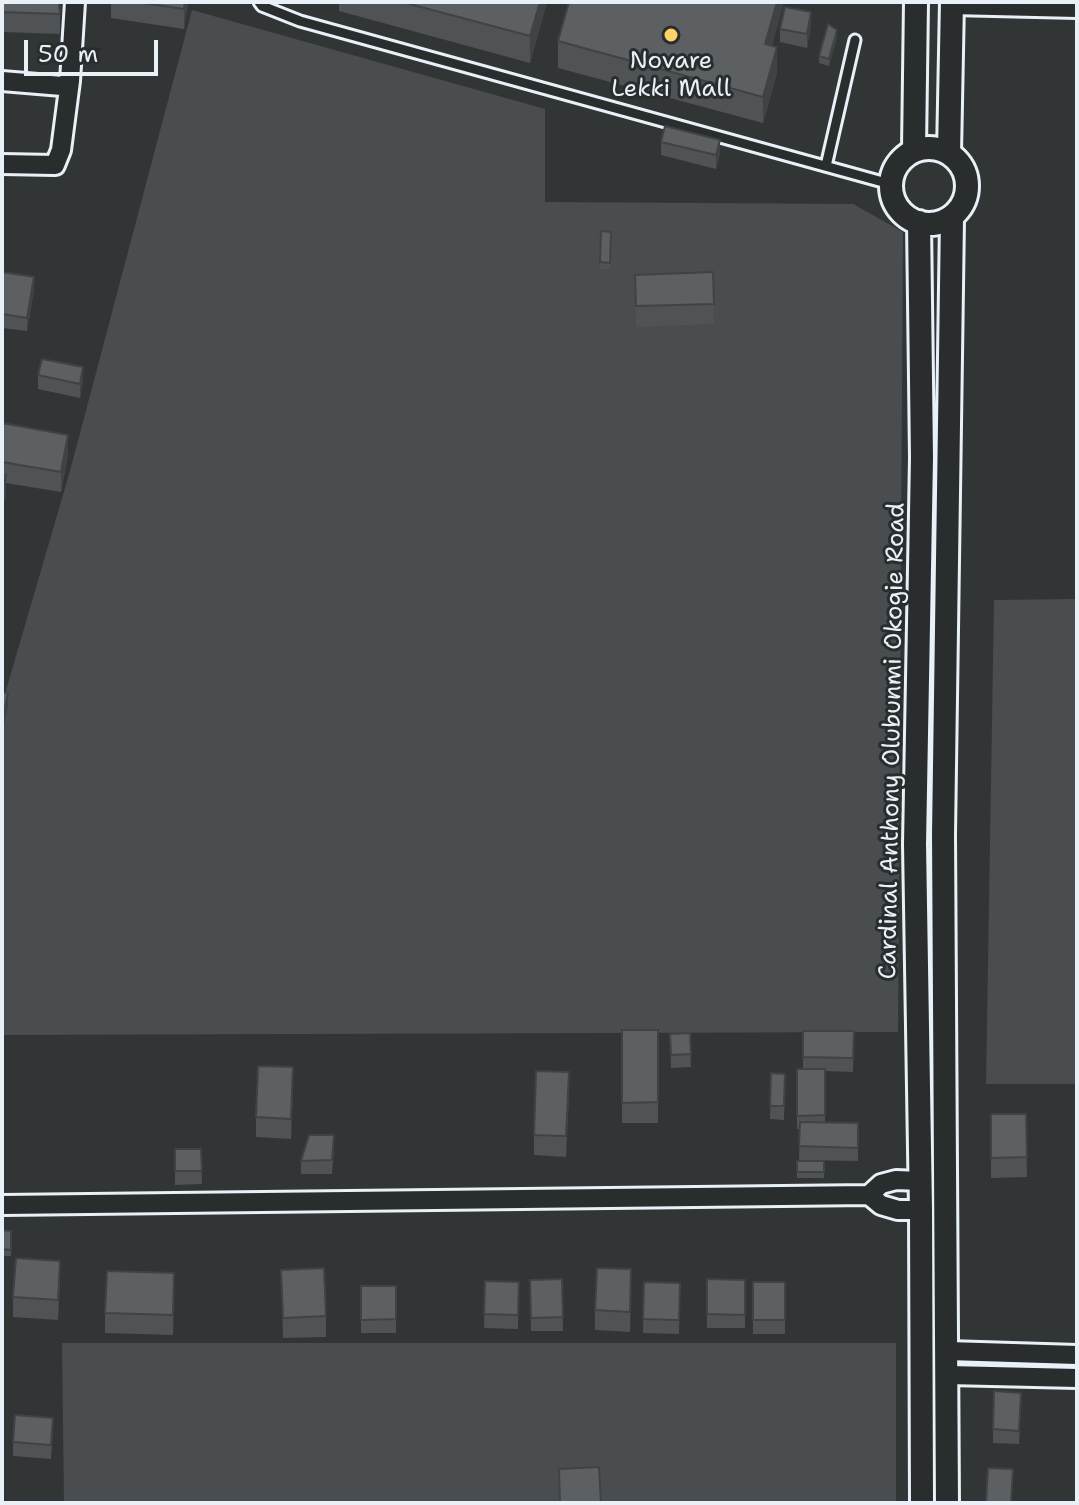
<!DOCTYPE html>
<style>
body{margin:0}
#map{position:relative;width:1079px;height:1505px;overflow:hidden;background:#323536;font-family:"Shantell Sans",sans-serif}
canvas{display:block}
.frame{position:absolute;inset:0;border:4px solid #e8f1f8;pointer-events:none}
.scale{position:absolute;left:24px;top:40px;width:134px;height:36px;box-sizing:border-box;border:4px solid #e8f1f8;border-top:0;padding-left:10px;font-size:24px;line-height:28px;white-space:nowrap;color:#e8f1f8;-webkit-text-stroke:6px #2a2d2e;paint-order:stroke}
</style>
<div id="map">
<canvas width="1079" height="1505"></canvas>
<div class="frame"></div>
<div class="scale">50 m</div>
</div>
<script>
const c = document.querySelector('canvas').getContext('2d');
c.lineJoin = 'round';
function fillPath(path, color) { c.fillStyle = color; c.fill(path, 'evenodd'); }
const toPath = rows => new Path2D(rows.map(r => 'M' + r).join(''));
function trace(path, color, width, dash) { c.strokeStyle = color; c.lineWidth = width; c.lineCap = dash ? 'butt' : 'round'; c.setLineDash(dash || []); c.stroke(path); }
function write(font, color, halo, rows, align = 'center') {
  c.font = font + ' "Shantell Sans",sans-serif'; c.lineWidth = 6; c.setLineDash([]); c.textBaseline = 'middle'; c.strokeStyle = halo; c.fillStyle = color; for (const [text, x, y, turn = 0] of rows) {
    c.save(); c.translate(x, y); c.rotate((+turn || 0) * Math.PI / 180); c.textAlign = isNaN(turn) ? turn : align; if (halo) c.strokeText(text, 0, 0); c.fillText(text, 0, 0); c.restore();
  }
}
const green = toPath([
 [192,10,545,109,545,202,853,204,903,232,898,1032,2,1035,2,704,70,471],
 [1077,599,1077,1084,986,1084,994,600],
 [62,1343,896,1343,896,1503,64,1503]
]);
const service = toPath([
 [259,2,262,6,300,21,890,184],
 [826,166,855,40]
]);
const minor = toPath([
 [952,5,1077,8],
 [2,81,62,86,70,81,75,2],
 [2,164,55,165,61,150,70,81],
 [869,1195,881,1184,896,1180,920,1181],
 [2,1205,869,1195,881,1205,898,1210,921,1210],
 [948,1351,1077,1355],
 [948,1375,1077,1378]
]);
const tertiary = toPath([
 '891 186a38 38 0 1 1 76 0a38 38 0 1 1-76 0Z',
 [914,149,916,2],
 [949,153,952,2],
 [919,222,922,458,915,844,921,1210,922,1503],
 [947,1503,943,834,952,219]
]);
const wall = toPath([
 [2,2,60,14,60,34,2,32],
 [111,2,188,2,184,29,111,18],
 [339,2,547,2,530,63,339,11],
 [569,2,784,2,772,45,777,73,763,123,558,68,558,41],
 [811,26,807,48,780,42,780,29],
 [837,37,829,66,819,63,819,56],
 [661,142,720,153,716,169,661,155],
 [601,231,611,232,610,269,600,269],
 [2,272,34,290,27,331,2,328],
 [713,272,714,324,636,327,635,275],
 [38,375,83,381,80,398,38,389],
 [2,423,68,455,61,492,6,483,6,495,2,510],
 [622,1030,658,1030,658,1123,622,1123],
 [803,1031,854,1031,853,1072,825,1071,825,1122,858,1123,858,1161,799,1160,800,1129,797,1129,797,1069,803,1069],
 [690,1033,691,1067,671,1068,670,1034],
 [771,1073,785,1074,784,1120,770,1119],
 [293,1087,291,1139,256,1137,256,1117],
 [569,1092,566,1157,534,1155,534,1135],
 [991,1114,1026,1114,1027,1177,991,1178],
 [334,1148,332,1174,301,1174,301,1161],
 [175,1149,201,1149,202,1184,175,1185],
 [797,1161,824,1161,824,1178,797,1178],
 [2,1230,11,1250,11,1256,2,1256],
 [281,1270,326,1316,326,1337,283,1338],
 [562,1279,563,1331,531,1331,530,1280],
 [707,1279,745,1280,745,1328,707,1328],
 [60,1281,58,1320,13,1317,13,1297],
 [485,1281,519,1282,518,1329,484,1328],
 [644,1282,680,1283,679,1334,643,1333],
 [753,1282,785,1282,785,1334,753,1334],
 [361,1286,396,1286,396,1333,361,1333],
 [631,1289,630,1332,595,1330,595,1310],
 [174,1293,173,1335,105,1333,105,1313],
 [1021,1406,1019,1444,993,1443,993,1429],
 [53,1431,51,1459,13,1456,13,1442]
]);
const shadedWall = toPath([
 [185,2,188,2,184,29,184,9],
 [540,2,547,2,530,63,530,36],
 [777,2,784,2,765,70,765,44],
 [811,12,811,26,807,48,807,34],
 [837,30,837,37,829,66,829,59],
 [777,47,777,73,763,123,763,97],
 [720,140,720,153,716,169,716,155],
 [34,277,34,290,27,331,27,318],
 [83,367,83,381,80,398,80,384],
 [68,435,68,455,61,492,61,472],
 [6,475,6,495,2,510,2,490],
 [8,693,8,706,2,734,2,720]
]);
const building = toPath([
 [2,2,59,2,60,14,2,12,2,2],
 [136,2,185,2,184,9,136,2],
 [402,2,540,2,530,36,402,2],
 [569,2,777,2,765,44,777,47,763,97,558,41,569,2],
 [785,7,811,12,807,34,780,29,785,7],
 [828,24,837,30,829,59,819,56,828,24],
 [665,126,720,140,716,155,661,142,665,126],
 [601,231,611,232,610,263,600,262,601,231],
 [2,272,34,277,27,318,2,314,2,272],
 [713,272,714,304,636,306,635,275,713,272],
 [42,359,83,367,80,384,38,375,42,359],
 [2,423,68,435,61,472,2,462,2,423],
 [2,474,6,475,2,490,2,474],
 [2,692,8,693,2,720,2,692],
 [622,1030,658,1030,658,1102,622,1103,622,1030],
 [803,1031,854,1031,853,1058,803,1057,803,1031],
 [690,1033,691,1054,671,1055,670,1034,690,1033],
 [258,1066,293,1067,291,1119,256,1117,258,1066],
 [797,1069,825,1069,825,1115,797,1116,797,1069],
 [536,1071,569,1072,566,1136,534,1135,536,1071],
 [771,1073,785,1074,784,1106,770,1106,771,1073],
 [991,1114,1026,1114,1027,1157,991,1158,991,1114],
 [800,1122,858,1123,858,1148,799,1146,800,1122],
 [309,1135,334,1135,332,1160,301,1161,309,1135],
 [175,1149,201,1149,202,1171,175,1171,175,1149],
 [797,1161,824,1161,824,1172,797,1172,797,1161],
 [2,1230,11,1231,11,1250,2,1249,2,1230],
 [16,1258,60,1261,58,1300,13,1297,16,1258],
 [324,1268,326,1316,283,1318,281,1270,324,1268],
 [597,1268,631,1269,630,1312,595,1310,597,1268],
 [107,1271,174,1273,173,1315,105,1313,107,1271],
 [562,1279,563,1317,531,1318,530,1280,562,1279],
 [707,1279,745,1280,745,1315,707,1314,707,1279],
 [485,1281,519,1282,518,1315,484,1314,485,1281],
 [644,1282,680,1283,679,1320,643,1319,644,1282],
 [753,1282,785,1282,785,1320,753,1320,753,1282],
 [361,1286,396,1286,396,1319,361,1320,361,1286],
 [994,1391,1021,1393,1019,1431,993,1429,994,1391],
 [15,1415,53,1418,51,1445,13,1442,15,1415],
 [599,1467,601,1503,560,1503,559,1469,599,1467],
 [988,1468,1013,1469,1011,1503,986,1503,988,1468]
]);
const markers = [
 [671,35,8,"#ffd166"]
];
const poiNames = [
 ["Novare",671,62],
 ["Lekki Mall",671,90]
];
const streetNames = [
 ["Cardinal Anthony Olubunmi Okogie Road",893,741,-89]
];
fillPath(green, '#494d4f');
trace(service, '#e8f1f8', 15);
trace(minor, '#e8f1f8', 24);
trace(tertiary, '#e8f1f8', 28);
trace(service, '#2a2d2e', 9);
trace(minor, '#2a2d2e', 18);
trace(tertiary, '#2a2d2e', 22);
fillPath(wall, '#4f5355');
fillPath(shadedWall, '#404345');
fillPath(building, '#5c6063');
trace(building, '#404345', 2);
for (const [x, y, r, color] of markers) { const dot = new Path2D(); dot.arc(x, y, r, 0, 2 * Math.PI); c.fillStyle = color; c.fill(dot); trace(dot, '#2a2d2e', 3); }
write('24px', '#e8f1f8', '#2a2d2e', poiNames);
write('24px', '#e8f1f8', '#2a2d2e', streetNames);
</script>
